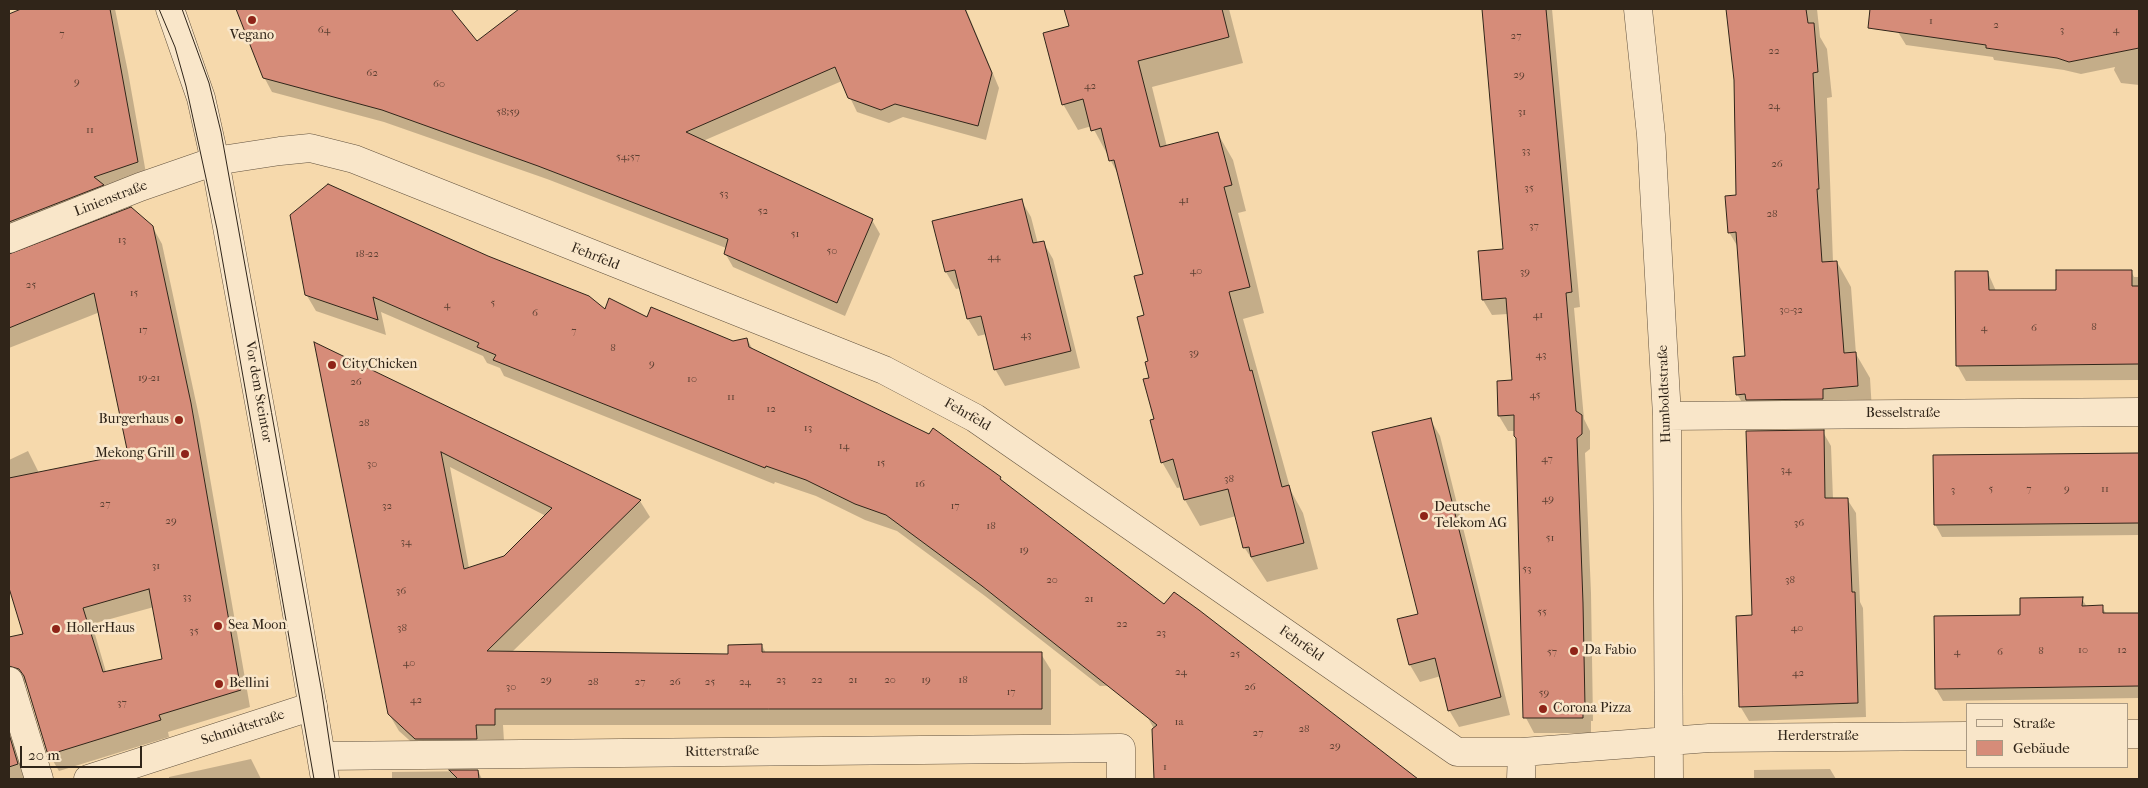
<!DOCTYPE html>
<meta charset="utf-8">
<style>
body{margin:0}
#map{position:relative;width:2148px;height:788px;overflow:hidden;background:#f6d9ac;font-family:"IM FELL French Canon",serif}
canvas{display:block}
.frame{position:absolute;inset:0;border:10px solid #302519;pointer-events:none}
.legend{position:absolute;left:1966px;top:703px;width:162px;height:65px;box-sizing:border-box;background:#f9e6c9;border:1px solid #a99983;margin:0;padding:6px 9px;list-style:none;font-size:15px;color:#302519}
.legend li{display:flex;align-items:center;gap:10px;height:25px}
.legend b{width:25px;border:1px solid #a99983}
.scale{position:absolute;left:20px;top:746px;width:122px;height:22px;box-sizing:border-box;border:2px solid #302519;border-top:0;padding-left:6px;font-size:15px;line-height:18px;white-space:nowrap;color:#302519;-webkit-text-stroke:4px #f9e6c9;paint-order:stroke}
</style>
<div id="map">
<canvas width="2148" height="788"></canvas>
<div class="frame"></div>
<ul class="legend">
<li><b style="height:6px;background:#f9e6c9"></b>Straße</li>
<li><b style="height:14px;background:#d68c79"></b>Gebäude</li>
</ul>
<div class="scale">20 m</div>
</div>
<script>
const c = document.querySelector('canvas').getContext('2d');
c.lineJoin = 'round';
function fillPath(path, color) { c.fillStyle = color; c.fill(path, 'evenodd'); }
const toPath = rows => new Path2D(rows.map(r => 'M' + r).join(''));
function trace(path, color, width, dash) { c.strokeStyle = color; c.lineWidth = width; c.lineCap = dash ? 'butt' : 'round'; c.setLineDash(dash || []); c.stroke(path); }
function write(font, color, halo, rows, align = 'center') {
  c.font = font + ' "IM FELL French Canon",serif'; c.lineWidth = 5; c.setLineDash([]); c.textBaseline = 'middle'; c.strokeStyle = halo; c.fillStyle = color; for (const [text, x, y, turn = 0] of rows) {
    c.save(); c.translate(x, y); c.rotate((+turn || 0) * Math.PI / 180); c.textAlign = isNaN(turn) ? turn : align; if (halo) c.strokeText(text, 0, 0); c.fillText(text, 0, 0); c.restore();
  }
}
const shadow = toPath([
 [24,9,115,9,128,72,147,179,9,244,9,15],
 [238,9,450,9,476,42,521,9,966,9,999,88,986,140,903,117,889,123,857,112,842,81,703,141,872,220,880,234,845,316,733,267,725,253,726,248,547,179,384,122,272,92,264,77],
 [1065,9,1229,9,1243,63,1152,87,1167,147,1218,134,1233,160,1246,211,1238,213,1264,313,1243,319,1291,491,1303,513,1318,569,1267,582,1244,547,1236,516,1200,526,1185,500,1182,487,1177,488,1162,462,1155,420,1151,379,1144,275,1119,176,1092,126,1078,130,1063,104,1070,27],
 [1483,9,1552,9,1580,307,1574,308,1584,419,1590,431,1590,449,1585,453,1591,593,1593,721,1591,721,1591,733,1534,733,1526,718,1516,431,1508,431,1499,416,1498,382,1514,381,1508,314,1492,315,1483,300,1479,252,1504,250],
 [1727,9,1817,9,1820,37,1827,49,1832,97,1827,98,1833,262,1837,262,1851,287,1856,354,1870,378,1872,411,1752,419,1737,394,1746,357,1739,249,1729,232,1737,196,1735,80],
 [1902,9,2139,9,2139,85,2121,83,2114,70,2115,67,2081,74,2064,70,1994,60,1993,57,1906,45,1898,32],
 [1021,200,1031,217,1038,244,1043,242,1053,259,1080,368,1005,386,995,369,987,334,978,336,968,319,961,288,956,289,946,272],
 [291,216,606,311,648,319,733,342,747,339,753,350,1000,478,1003,482,1165,606,1198,611,1416,779,1155,779,1154,729,1147,716,1144,684,1100,686,985,596,897,531,865,520,816,496,775,482,774,484,504,376,500,368,487,363,483,356,381,312,386,335,316,311,306,294],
 [152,226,162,244,200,421,250,707,168,732,169,737,59,771,49,754,28,685,24,682,9,686,9,660,30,653,9,583,9,460,28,451,39,473,130,455,100,312,9,348,9,256],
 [154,607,163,660,106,672,92,624],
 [2131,271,2134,277,2139,277,2139,380,1966,381,1957,365,1988,273,1996,291,2057,291],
 [316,344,640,501,650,517,512,652,729,655,762,646,766,653,1041,654,1051,670,1051,725,503,725,504,741,426,755,399,731,389,714],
 [450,467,546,516,505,557,469,568],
 [1430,419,1440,436,1510,715,1459,727,1449,710,1441,676,1420,682,1410,665,1419,615],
 [1823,432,1831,446,1833,499,1847,499,1856,513,1860,602,1863,608,1866,717,1749,721,1740,706,1753,616],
 [2139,455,2139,535,1942,537,1935,524,1934,456],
 [2082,599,2087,607,2102,607,2107,615,2139,614,2139,698,1943,701,1936,689,1935,617,2022,616],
 [9,722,26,779,9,779],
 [251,759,261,779,169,779,169,777],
 [1830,769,1836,779,1754,779,1754,770],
 [478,771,482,779,392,779,392,772]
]);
const building = toPath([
 [21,9,110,9,138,162,94,177,104,185,9,222,9,14,21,9],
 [236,9,451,9,477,41,519,9,965,9,992,73,978,126,895,104,881,110,848,98,835,67,686,132,873,219,837,303,724,254,728,239,538,166,382,110,263,78,236,9],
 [1064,9,1222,9,1229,37,1138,61,1160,147,1218,132,1232,185,1224,187,1250,287,1229,292,1250,371,1252,370,1282,487,1289,485,1304,543,1251,557,1249,547,1243,548,1228,489,1184,500,1173,459,1161,463,1150,420,1154,419,1143,379,1149,378,1145,362,1148,361,1137,317,1144,315,1134,276,1143,274,1114,160,1109,161,1101,128,1091,131,1083,99,1062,105,1043,33,1069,26,1064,9],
 [1482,9,1546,9,1572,292,1566,293,1576,411,1582,415,1582,434,1577,438,1583,603,1585,706,1583,706,1583,718,1523,718,1516,438,1514,436,1514,415,1498,416,1497,381,1512,380,1506,298,1482,300,1478,251,1503,249,1482,9],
 [1726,9,1806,9,1808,23,1814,23,1818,72,1813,73,1819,189,1817,189,1822,262,1837,261,1844,353,1856,352,1858,386,1823,389,1823,399,1746,400,1745,394,1736,395,1733,357,1745,356,1736,232,1728,233,1725,196,1736,195,1734,80,1726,9],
 [1870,9,2139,9,2139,48,2069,62,2057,58,1986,48,1986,45,1868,28,1870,9],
 [328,184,488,256,589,296,605,309,609,298,647,317,651,307,733,341,747,338,749,347,929,434,933,428,1001,477,1000,479,1164,604,1174,592,1199,610,1418,779,1154,779,1152,729,1157,725,982,586,886,515,855,504,806,480,766,466,765,468,493,360,496,355,477,347,479,343,373,297,378,320,305,295,290,215,328,184],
 [1022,199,1033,243,1044,241,1071,351,994,370,981,316,967,319,955,270,945,272,932,221,1022,199],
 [131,207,153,226,191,403,241,690,159,715,161,720,48,755,24,676,19,669,9,666,9,637,23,634,9,588,9,478,128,454,94,293,9,328,9,254,131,207],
 [149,589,162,659,103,672,83,608,149,589],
 [2056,270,2132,270,2132,286,2139,286,2139,364,1956,366,1955,271,1988,271,1989,290,2056,290,2056,270],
 [314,342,641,500,487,651,728,654,728,645,762,644,762,652,1042,652,1042,709,495,709,495,725,476,725,477,739,415,739,388,714,314,342],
 [441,452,552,508,504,556,464,569,441,452],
 [1431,418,1501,697,1448,711,1435,658,1409,665,1397,619,1418,614,1372,432,1431,418],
 [1824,430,1825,498,1848,498,1852,592,1855,592,1858,703,1739,707,1736,616,1752,615,1746,431,1824,430],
 [2139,453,2139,523,1934,525,1933,455,2139,453],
 [2083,597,2082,606,2103,605,2103,613,2139,613,2139,686,1935,689,1934,616,2020,615,2020,598,2083,597],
 [9,734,18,764,9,767,9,734],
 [449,770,478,770,479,779,458,779,449,770]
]);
const minor = toPath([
 [1638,9,1651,135,1667,416,1669,779],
 [9,239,140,187,215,161,280,151,310,148,354,159,884,370,975,418,1457,752,1522,752,1709,738,1967,736],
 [1667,416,2139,412],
 [9,681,39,779],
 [2127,734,2139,734],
 [322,756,1121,748,1121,779],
 [88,779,313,706],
 [1521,779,1522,752]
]);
const tertiary = toPath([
 [170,9,201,98,215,161,286,550,325,779]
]);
const tram = toPath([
 [159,9,175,47,186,86,217,229,314,779],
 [182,9,209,83,221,132,322,693,335,779]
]);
const markers = [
 [252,20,5,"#8f2418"],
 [332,365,5,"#8f2418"],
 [179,420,5,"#8f2418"],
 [185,454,5,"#8f2418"],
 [1424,516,5,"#8f2418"],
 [218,626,5,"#8f2418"],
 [56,629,5,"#8f2418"],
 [1574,651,5,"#8f2418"],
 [219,684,5,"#8f2418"],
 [1543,709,5,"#8f2418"]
];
const numberNames = [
 ["1",1931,21],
 ["2",1996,25],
 ["64",324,30],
 ["3",2062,30],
 ["4",2116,30],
 ["7",62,34],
 ["27",1516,36],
 ["22",1774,51],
 ["62",372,73],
 ["29",1519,75],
 ["9",77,82],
 ["60",439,84],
 ["42",1090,86],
 ["24",1774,106],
 ["58;59",508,112],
 ["31",1522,112],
 ["11",90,130],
 ["33",1526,151],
 ["54;57",628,157],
 ["26",1777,164],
 ["35",1529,188],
 ["53",724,194],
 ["41",1184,200],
 ["52",763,211],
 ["28",1772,214],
 ["37",1534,226],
 ["51",795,234],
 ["13",122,240],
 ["50",832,251],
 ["18-22",367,254],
 ["44",994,257],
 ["40",1196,271],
 ["39",1525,272],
 ["25",31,285],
 ["15",134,293],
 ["5",493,303],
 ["4",447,305],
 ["30-32",1791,310],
 ["6",535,313],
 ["41",1538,315],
 ["8",2094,327],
 ["4",1984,328],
 ["6",2034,328],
 ["17",143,330],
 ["7",574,331],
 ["43",1026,335],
 ["8",613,348],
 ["39",1194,353],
 ["43",1541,355],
 ["9",652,364],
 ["19-21",149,378],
 ["10",692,379],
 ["26",356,382],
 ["45",1535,395],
 ["11",731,397],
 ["12",771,409],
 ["28",364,423],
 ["13",808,428],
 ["14",844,446],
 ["47",1547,459],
 ["15",881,463],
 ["30",372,464],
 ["34",1786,470],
 ["38",1229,479],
 ["16",920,484],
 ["5",1991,489],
 ["7",2029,489],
 ["9",2067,489],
 ["11",2105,489],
 ["3",1953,490],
 ["49",1548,499],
 ["27",105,504],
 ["32",387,506],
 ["17",955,506],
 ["29",171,521],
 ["36",1799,523],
 ["18",991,526],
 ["51",1550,538],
 ["34",406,542],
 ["19",1024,550],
 ["31",156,566],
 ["53",1527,569],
 ["20",1052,580],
 ["38",1790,580],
 ["36",401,591],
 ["33",187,597],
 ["21",1089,599],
 ["55",1542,612],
 ["22",1122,624],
 ["38",402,628],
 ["40",1797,628],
 ["35",194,631],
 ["23",1161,633],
 ["10",2083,650],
 ["12",2122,650],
 ["8",2041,651],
 ["57",1552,652],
 ["4",1957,652],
 ["6",2000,652],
 ["25",1235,654],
 ["40",409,663],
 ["24",1181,672],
 ["42",1798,673],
 ["29",546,680],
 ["23",781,680],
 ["22",817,680],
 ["21",853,680],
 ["20",890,680],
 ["19",926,680],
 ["18",963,680],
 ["28",593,682],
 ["27",640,682],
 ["26",675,682],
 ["25",710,682],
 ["24",745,682],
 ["30",511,687],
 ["26",1250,687],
 ["17",1011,692],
 ["59",1544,693],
 ["42",416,700],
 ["37",122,703],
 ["1a",1179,722],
 ["28",1304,729],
 ["27",1258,733],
 ["29",1335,746],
 ["1",1165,767]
];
const poiNames = [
 ["Vegano",252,36,"center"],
 ["CityChicken",342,365],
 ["Burgerhaus",169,420,"right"],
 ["Mekong Grill",175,454,"right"],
 ["Deutsche",1434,508],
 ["Telekom AG",1434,524],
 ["Sea Moon",228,626],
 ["HollerHaus",66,629],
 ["Da Fabio",1584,651],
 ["Bellini",229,684],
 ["Corona Pizza",1553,709]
];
const streetNames = [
 ["Linienstraße",111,199,-21],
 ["Fehrfeld",595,257,22],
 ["Vor dem Steintor",258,392,80],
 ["Humboldtstraße",1665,394,-92],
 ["Besselstraße",1903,414],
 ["Fehrfeld",967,415,30],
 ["Fehrfeld",1301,644,35],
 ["Schmidtstraße",243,728,-18],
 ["Herderstraße",1818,737],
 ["Ritterstraße",722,752,-1]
];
fillPath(shadow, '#0003');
fillPath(building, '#d68c79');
trace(building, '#302519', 1);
trace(minor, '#62523e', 29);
trace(tertiary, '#62523e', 29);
trace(minor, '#f9e6c9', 28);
trace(tertiary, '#f9e6c9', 28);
trace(tram, '#302519', 1);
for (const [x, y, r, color] of markers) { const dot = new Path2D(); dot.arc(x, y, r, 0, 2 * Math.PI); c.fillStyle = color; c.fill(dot); trace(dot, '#f9e6c9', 2); }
write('11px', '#5a3f31', null, numberNames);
write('14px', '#302519', '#f9e6c9', poiNames, 'left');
write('14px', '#302519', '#f9e6c9', streetNames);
</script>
